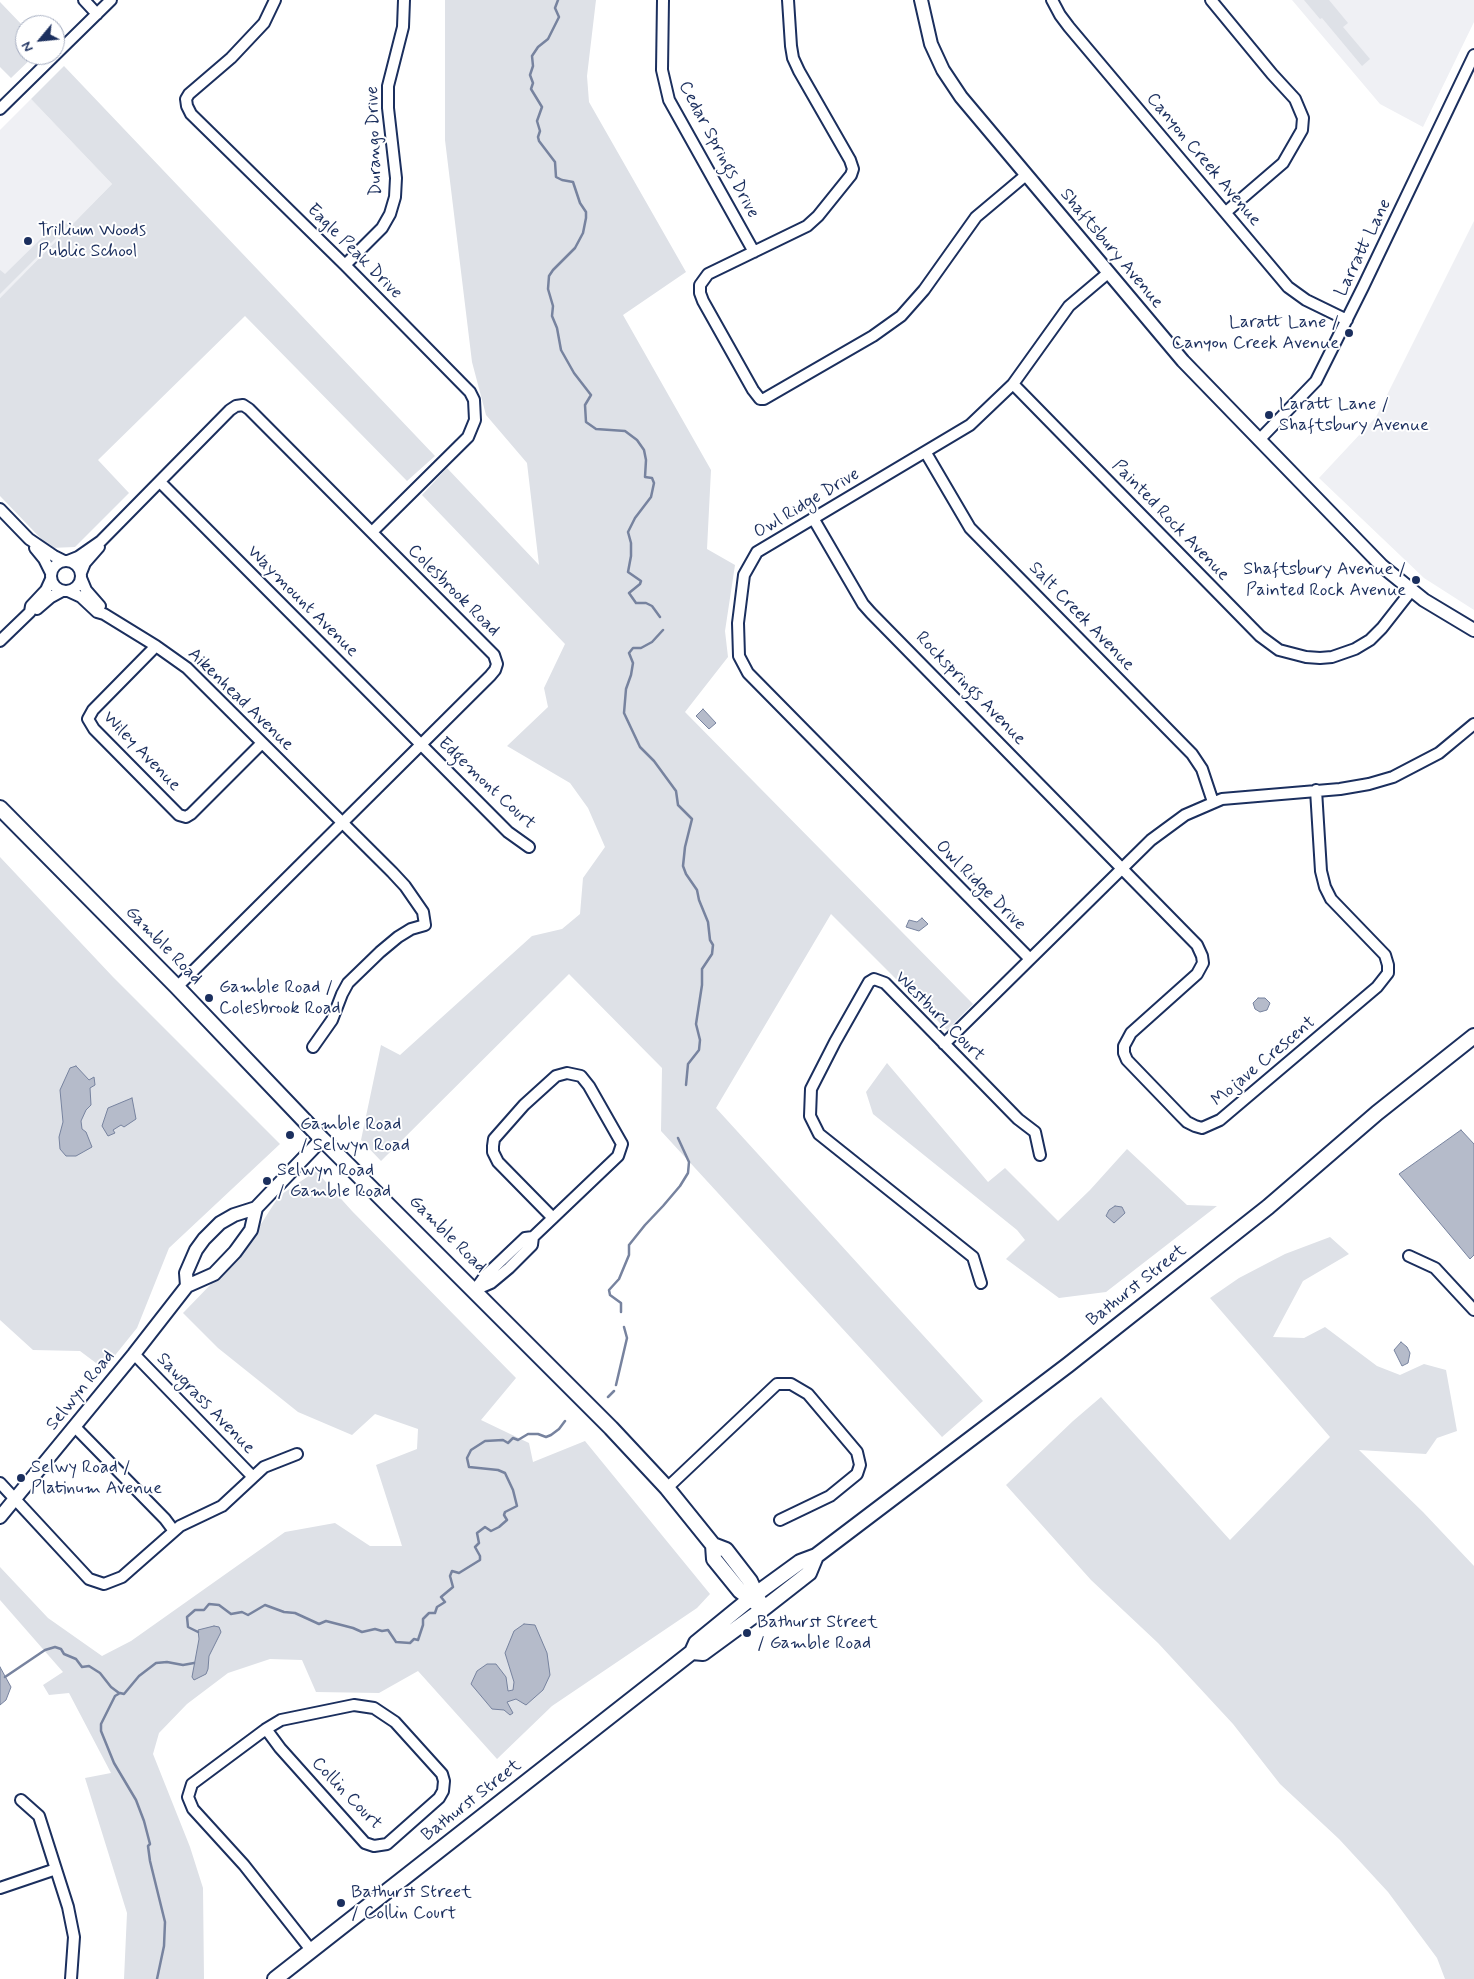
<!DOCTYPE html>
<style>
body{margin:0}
#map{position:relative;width:1474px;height:1979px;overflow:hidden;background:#fff;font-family:Mynerve,sans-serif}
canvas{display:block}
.north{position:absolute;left:15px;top:15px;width:50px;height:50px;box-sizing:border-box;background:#fff;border:1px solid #a4acbf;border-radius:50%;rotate:242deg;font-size:14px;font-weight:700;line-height:20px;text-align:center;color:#1b2f5e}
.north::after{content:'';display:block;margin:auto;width:18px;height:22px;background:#1b2f5e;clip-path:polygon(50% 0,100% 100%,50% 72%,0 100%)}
</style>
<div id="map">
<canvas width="1474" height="1979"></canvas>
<div class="north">N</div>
</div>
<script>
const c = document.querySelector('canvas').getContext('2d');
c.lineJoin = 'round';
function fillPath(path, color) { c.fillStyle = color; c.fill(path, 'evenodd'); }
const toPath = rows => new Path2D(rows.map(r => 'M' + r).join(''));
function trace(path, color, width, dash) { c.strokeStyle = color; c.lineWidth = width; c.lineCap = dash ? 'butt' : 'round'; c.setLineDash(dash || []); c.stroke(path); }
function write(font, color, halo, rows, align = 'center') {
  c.font = font + ' Mynerve,sans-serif'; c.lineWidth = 4; c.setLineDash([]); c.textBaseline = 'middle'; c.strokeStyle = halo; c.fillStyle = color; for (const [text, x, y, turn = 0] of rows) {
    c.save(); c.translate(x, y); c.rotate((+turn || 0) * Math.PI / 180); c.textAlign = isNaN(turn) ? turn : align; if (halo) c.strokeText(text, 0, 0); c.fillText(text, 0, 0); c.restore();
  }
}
const built = toPath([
 [1292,0,1474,0,1474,22,1423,127,1380,104],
 [31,99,112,184,0,298,0,130],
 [1474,221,1474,610,1424,578,1319,478,1376,417]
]);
const green = toPath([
 [445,0,596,0,587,76,589,102,686,272,623,315,711,470,707,549,735,565,725,631,728,657,685,712,973,1004,947,1030,831,914,716,1108,983,1401,942,1437,661,1131,662,1068,569,974,381,1161,361,1140,381,1045,400,1055,532,936,562,929,580,914,583,878,605,847,588,808,570,783,507,746,548,707,544,688,565,644,422,495,447,468,539,565,527,463,486,415,472,362,445,140],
 [1304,0,1329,0,1348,23,1343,27,1370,59,1362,66,1322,18,1320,19],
 [0,2,25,28,25,55,35,55,11,78,0,67],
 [64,66,435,456,407,481,245,316,98,460,129,493,75,547,50,548,0,496,0,298,112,184,31,99],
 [57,223,70,224,0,294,0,270,5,274],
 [0,857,113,977,280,1144,169,1248,137,1328,104,1369,80,1351,33,1350,0,1320],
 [887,1063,988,1182,1005,1168,1058,1221,1090,1190,1127,1149,1187,1205,1217,1206,1106,1292,1059,1298,1006,1259,1025,1240,1017,1230,873,1114,866,1092],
 [316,1171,352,1211,516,1378,481,1420,529,1443,533,1462,585,1441,710,1594,697,1608,552,1706,497,1759,418,1671,379,1693,316,1692,302,1660,270,1659,228,1673,187,1704,159,1733,153,1754,190,1847,203,1888,204,1979,124,1979,127,1913,85,1778,111,1773,69,1693,49,1695,43,1685,63,1672,0,1600,0,1567,48,1618,102,1656,131,1641,285,1532,335,1523,370,1546,402,1546,376,1465,417,1449,418,1429,375,1414,352,1435,298,1412,218,1348,183,1313,245,1249,279,1196],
 [1330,1237,1349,1254,1303,1281,1273,1337,1304,1338,1325,1327,1377,1366,1400,1375,1424,1364,1446,1370,1457,1431,1437,1438,1426,1454,1359,1450,1423,1512,1474,1566,1474,1979,1445,1979,1437,1958,1388,1892,1339,1839,1280,1784,1233,1724,1158,1643,1091,1580,1006,1485,1073,1421,1101,1397,1230,1540,1330,1437,1210,1298,1239,1278,1285,1254]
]);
const water = toPath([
 [703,709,716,723,709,729,696,716,703,709],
 [922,918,928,924,919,931,906,927,909,920,917,922,922,918],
 [1258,998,1265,998,1270,1003,1267,1010,1260,1012,1255,1009,1253,1003,1258,998],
 [76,1066,89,1080,94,1077,95,1085,90,1088,91,1105,86,1110,81,1121,82,1129,86,1132,92,1147,76,1156,66,1156,60,1149,59,1137,63,1122,60,1090,70,1068,76,1066],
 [132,1098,136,1119,124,1127,121,1125,113,1130,115,1133,108,1136,102,1126,108,1108,132,1098],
 [1461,1130,1474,1144,1474,1255,1470,1259,1399,1174,1461,1130],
 [1115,1206,1122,1207,1125,1213,1114,1223,1106,1216,1109,1210,1115,1206],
 [1401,1342,1407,1347,1410,1353,1408,1363,1402,1366,1394,1350,1401,1342],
 [524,1624,535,1625,547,1653,550,1675,543,1690,526,1705,516,1699,507,1702,513,1713,510,1715,504,1710,492,1709,471,1684,477,1671,487,1664,496,1664,506,1677,508,1691,513,1690,514,1682,505,1653,514,1631,524,1624],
 [214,1626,219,1627,221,1632,209,1656,208,1669,206,1674,194,1680,192,1677,199,1639,198,1630,214,1626],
 [0,1667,11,1687,6,1700,0,1705,0,1667]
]);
const stream = toPath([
 [558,0,555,8,559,17,548,39,538,47,532,56,533,66,530,75,533,83,531,89,542,107,537,121,540,131,538,137,539,141,555,162,556,177,562,180,573,182,580,203,586,212,586,218,583,233,575,248,553,270,549,276,548,289,553,306,552,316,557,328,561,350,574,373,591,395,585,405,586,422,596,429,625,431,637,440,644,450,646,460,645,477,652,478,654,483,651,497,635,518,628,532,631,543,631,556,628,572,641,581,640,584,629,593,636,603,646,603,652,606,660,617],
 [663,630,652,642,641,648,633,648,629,653,633,663,631,675,626,689,624,713,640,747,654,761,676,791,678,805,692,819,685,847,683,866,686,874,697,890,699,900,708,922,710,940,713,945,712,954,702,969,702,985,696,1024,700,1040,699,1050,688,1064,686,1085],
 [621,1312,621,1303,610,1295,609,1290,619,1279,629,1255,629,1245,645,1225,663,1206,680,1186,688,1173,689,1162,678,1138],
 [616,1385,627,1338,624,1327],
 [608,1397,614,1391],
 [198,1632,188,1627,187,1617,195,1610,204,1610,209,1604,219,1605,231,1614,242,1612,248,1615,265,1605,284,1612,295,1613,319,1624,326,1621,353,1628,362,1632,375,1629,382,1631,388,1630,396,1642,410,1643,414,1639,418,1640,423,1625,423,1619,429,1613,435,1613,437,1607,445,1602,441,1597,453,1587,450,1576,452,1571,459,1573,480,1560,480,1556,475,1547,479,1543,477,1533,485,1527,491,1531,499,1527,507,1520,504,1515,505,1512,517,1506,513,1490,505,1473,498,1470,469,1467,467,1458,471,1450,485,1441,503,1440,508,1443,513,1438,518,1440,528,1434,538,1434,546,1437,551,1435,559,1429,565,1421],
 [5,1677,45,1650,55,1647,61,1649,64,1654,76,1659,82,1667,89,1666,100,1673,111,1687,119,1693],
 [157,1979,164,1946,165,1922,150,1861,148,1846,150,1844,144,1821,136,1800,114,1763,101,1731,101,1724,115,1696,120,1693,124,1694,139,1676,156,1663,167,1662,183,1665,194,1663]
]);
const minor = toPath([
 [84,0,97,14],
 [275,0,264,23,231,58,189,94,186,99,187,106,191,114,345,265,470,392,474,400,475,420,468,437,372,532],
 [663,0,662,70,669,100,754,252],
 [788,0,791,46,793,58,799,71,850,160,853,169,851,175,818,216,807,226,708,274,700,285,700,293,703,301,753,390,760,399,764,399,873,336,901,316,924,290,976,217,1026,175],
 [1052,0,1060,15,1069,27,1288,287,1306,300,1347,320],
 [1211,0,1272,74,1295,99,1303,118,1302,130,1283,163,1226,212],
 [0,109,111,0],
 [345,265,382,228,390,214,395,197,396,178,388,108,388,86,403,27,404,0],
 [1013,384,1260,636,1279,650,1306,657,1320,658,1332,657,1355,649,1370,640,1382,628,1411,591],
 [1259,440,1316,381,1363,287,1474,55],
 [926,453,970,528,1192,754,1202,769,1213,802],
 [160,482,508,832,529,847],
 [0,509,29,539,54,556,64,561],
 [813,518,863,604,871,613,1197,945,1202,956,1203,963,1197,974,1131,1033,1124,1046,1124,1053,1127,1060,1181,1116,1187,1122,1195,1126,1202,1128,1220,1120,1377,987,1388,973,1388,965,1385,955,1331,899,1325,887,1321,871,1316,790],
 [35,548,44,559,51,573],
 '51 576a15 15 0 1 1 30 0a15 15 0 1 1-30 0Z',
 [68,561,78,557,101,541,230,410,236,406,243,405,249,409,494,655,497,664,495,670,490,676,177,987],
 [81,573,85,563,99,547],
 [81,578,86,590,100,606],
 [68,591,81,597,97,612,104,614,156,646,187,668,392,872,405,886,423,912,425,925,411,929,398,937,380,952,348,983,342,994,332,1020,313,1047],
 [37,609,51,597,62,591],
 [0,641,30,612,31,606,46,590,51,579],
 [156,646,93,710,88,719,94,729,179,815,186,817,191,814,262,743],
 [1030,959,748,673,739,656,738,623,744,575,757,552,970,425,1013,384,1069,306,1108,273],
 [944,1044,1151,840,1185,815,1222,799,1340,789,1369,784,1393,777,1439,753,1474,724],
 [1409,1256,1435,1268,1474,1310],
 [981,1283,973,1257,819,1134,810,1116,811,1089,835,1042,869,982,874,979,885,983,1018,1119,1035,1132,1040,1155],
 [477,1289,491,1283,509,1268,532,1245,533,1237],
 [475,1290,485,1276,525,1238,533,1237,618,1156,622,1144,589,1086,581,1076,567,1073,556,1076,524,1105,494,1139,493,1146,493,1152,498,1162,553,1218],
 [134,1354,252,1476],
 [75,1427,165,1519,174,1531],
 [0,1483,89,1579,104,1584,122,1577,180,1526,222,1506,264,1467,297,1454],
 [667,1488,777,1384,791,1384,808,1394,857,1452,860,1465,857,1474,830,1496,780,1520],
 [266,1729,280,1748,365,1843,374,1846,387,1844,439,1798,443,1791,444,1781,442,1774,395,1722,374,1708,354,1705,281,1720,266,1729,192,1784,188,1797,193,1809,244,1865,311,1950],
 [21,1800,39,1816,68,1907,74,1937,71,1979],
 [0,1888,56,1869]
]);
const tertiary = toPath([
 [921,0,931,44,943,70,961,97,1183,361,1382,566,1424,600,1474,630],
 [187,1286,186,1273,196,1250,204,1239,220,1223,234,1215,256,1208,322,1139],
 [0,1517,134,1354,187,1286,214,1274,235,1252,251,1230,256,1208]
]);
const secondary = toPath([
 [0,808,177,987,322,1139,611,1428,667,1488,713,1545,726,1550,750,1581,763,1609],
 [713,1545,714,1559,740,1591,757,1604],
 [692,1652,703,1653,763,1609,809,1573,816,1556],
 [275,1979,692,1652,696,1643,756,1594,800,1562,816,1556,1068,1365,1268,1207,1377,1113,1474,1036]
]);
const markers = [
 [28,241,5,"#1b2f5e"],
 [1349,333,5,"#1b2f5e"],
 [1269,415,5,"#1b2f5e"],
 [1416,580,5,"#1b2f5e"],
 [209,998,5,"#1b2f5e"],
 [290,1135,5,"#1b2f5e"],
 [267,1181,5,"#1b2f5e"],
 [21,1478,5,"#1b2f5e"],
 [747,1633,5,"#1b2f5e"],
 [341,1903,5,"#1b2f5e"]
];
const streetNames = [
 ["Durango Drive",375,141,-92],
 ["Cedar Springs Drive",718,150,62],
 ["Canyon Creek Avenue",1203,160,50],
 ["Larratt Lane",1364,248,-64],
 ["Shaftsbury Avenue",1111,249,50],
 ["Eagle Peak Drive",354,252,45],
 ["Owl Ridge Drive",807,504,-31],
 ["Painted Rock Avenue",1170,521,46],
 ["Colesbrook Road",453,591,45],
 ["Waymount Avenue",302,602,45],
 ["Salt Creek Avenue",1081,617,46],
 ["Rocksprings Avenue",970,689,46],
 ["Aikenhead Avenue",240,700,44],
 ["Wiley Avenue",141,752,46],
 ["Edgemont Court",486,784,43],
 ["Owl Ridge Drive",980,886,45],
 ["Gamble Road",163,946,46],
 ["Westbury Court",939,1017,45],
 ["Mojave Crescent",1264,1062,-40],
 ["Gamble Road",447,1235,45],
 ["Bathurst Street",1137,1286,-38],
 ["Selwyn Road",81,1391,-51],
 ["Sawgrass Avenue",205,1404,46],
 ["Collin Court",346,1794,46],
 ["Bathurst Street",472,1801,-38]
];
const poiNames = [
 ["Trillium Woods",38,231],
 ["Public School",38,252],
 ["Laratt Lane /",1339,323,"right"],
 ["Canyon Creek Avenue",1339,344,"right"],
 ["Laratt Lane /",1279,405],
 ["Shaftsbury Avenue",1279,426],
 ["Shaftsbury Avenue /",1406,570,"right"],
 ["Painted Rock Avenue",1406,591,"right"],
 ["Gamble Road /",219,988],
 ["Colesbrook Road",219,1009],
 ["Gamble Road",300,1125],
 ["/ Selwyn Road",300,1146],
 ["Selwyn Road",277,1171],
 ["/ Gamble Road",277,1192],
 ["Selwy Road /",31,1468],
 ["Platinum Avenue",31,1489],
 ["Bathurst Street",757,1623],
 ["/ Gamble Road",757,1644],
 ["Bathurst Street",351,1893],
 ["/ Collin Court",351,1914]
];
fillPath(built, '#eff0f4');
fillPath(green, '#dee1e7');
fillPath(water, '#b5bbca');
trace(water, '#77839f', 1);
trace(stream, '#77839f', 2.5);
trace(minor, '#1b2f5e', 14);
trace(tertiary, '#1b2f5e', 16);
trace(secondary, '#1b2f5e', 18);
trace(minor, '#fff', 10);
trace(tertiary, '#fff', 12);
trace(secondary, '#fff', 14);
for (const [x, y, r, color] of markers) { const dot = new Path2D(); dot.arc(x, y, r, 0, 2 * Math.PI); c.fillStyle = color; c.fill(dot); trace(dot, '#fff', 2); }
write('18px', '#1b2f5e', '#fff', streetNames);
write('18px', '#1b2f5e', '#fff', poiNames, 'left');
</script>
